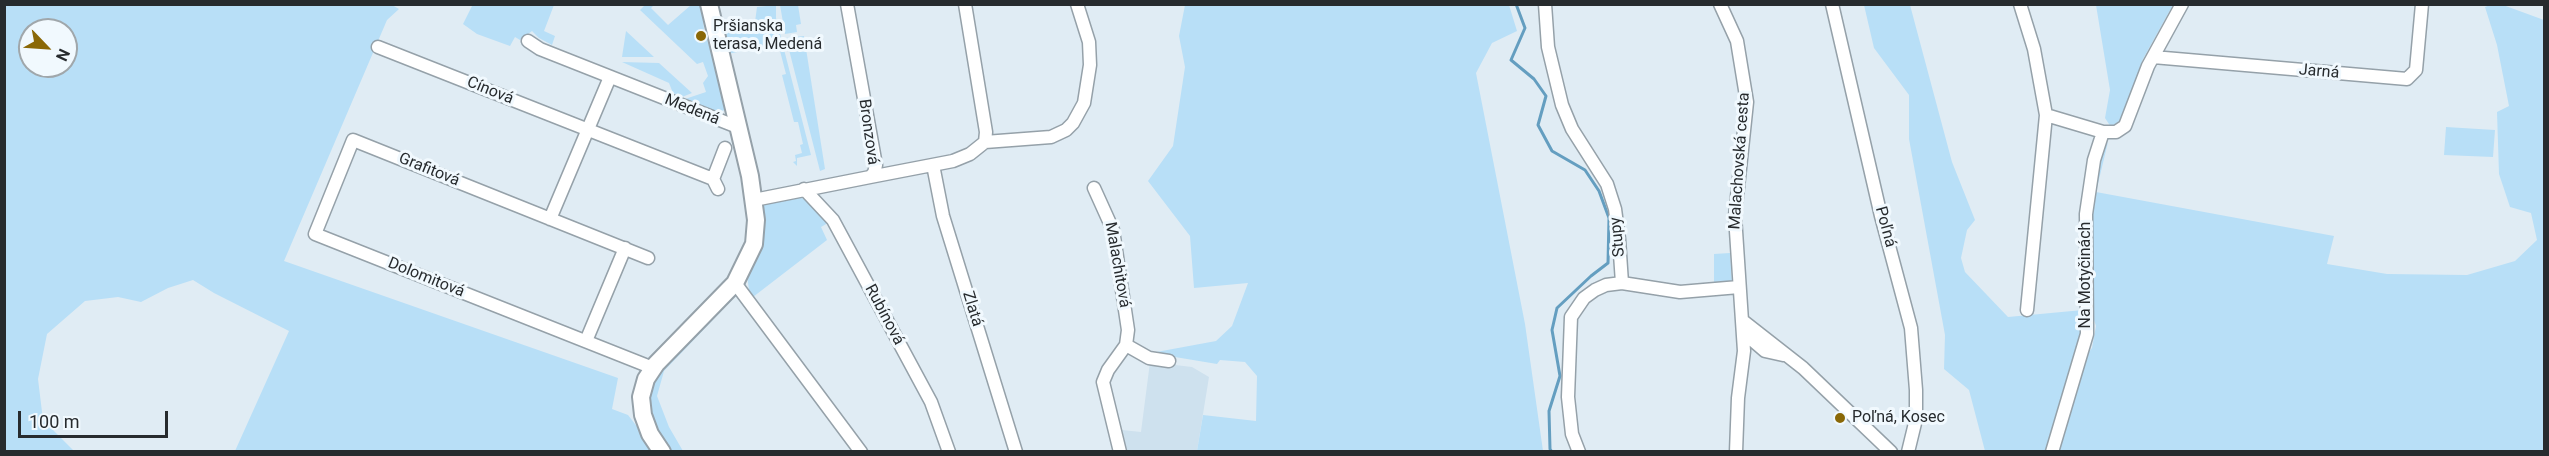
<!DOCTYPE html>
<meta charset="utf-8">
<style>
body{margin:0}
#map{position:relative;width:2549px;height:456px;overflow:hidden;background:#e0ecf4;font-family:Roboto,sans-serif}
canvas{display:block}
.frame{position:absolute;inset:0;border:6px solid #272b2e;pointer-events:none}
.north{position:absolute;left:18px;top:18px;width:60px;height:60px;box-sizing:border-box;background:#f1f9fe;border:2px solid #a0a7ab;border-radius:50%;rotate:115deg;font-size:16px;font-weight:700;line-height:24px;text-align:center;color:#272b2e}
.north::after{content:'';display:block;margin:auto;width:21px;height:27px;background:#8a6807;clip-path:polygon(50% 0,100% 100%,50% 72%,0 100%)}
.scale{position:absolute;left:18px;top:411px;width:150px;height:27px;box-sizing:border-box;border:3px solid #272b2e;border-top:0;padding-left:8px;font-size:18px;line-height:21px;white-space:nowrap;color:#272b2e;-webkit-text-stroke:4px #f1f9fe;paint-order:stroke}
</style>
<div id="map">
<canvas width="2549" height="456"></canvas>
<div class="frame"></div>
<div class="north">N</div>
<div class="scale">100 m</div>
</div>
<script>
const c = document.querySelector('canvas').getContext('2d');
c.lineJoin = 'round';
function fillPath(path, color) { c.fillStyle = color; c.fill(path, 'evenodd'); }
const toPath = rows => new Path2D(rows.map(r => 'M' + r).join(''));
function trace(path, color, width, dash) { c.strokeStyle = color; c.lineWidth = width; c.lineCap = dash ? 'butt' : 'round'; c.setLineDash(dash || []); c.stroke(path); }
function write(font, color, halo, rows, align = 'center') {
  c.font = font + ' Roboto,sans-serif'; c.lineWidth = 6; c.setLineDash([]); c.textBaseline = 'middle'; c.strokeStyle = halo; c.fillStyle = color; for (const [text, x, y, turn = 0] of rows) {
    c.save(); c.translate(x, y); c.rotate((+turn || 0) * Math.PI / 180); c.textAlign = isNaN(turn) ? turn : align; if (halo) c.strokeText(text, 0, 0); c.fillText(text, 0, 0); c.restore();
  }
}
const built = toPath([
 [1150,362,1192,367,1209,377,1197,451,1127,451,1122,430,1141,432]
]);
const green = toPath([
 [481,4,554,5,544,31,555,36,552,45,539,38,532,31,520,40,515,37,510,46,477,34,463,24,472,6],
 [4,5,392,5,399,9,387,20,284,261,618,378,612,409,628,415,656,451,235,451,289,331,214,293,193,280,168,288,141,302,118,297,85,301,47,334,38,379,43,420,74,451,5,451],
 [30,30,66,30,66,66,30,66],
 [645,5,654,5,651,8,668,25,691,5,702,5,704,30,728,105,725,110,718,112,685,99,706,92,703,83,708,76,703,62,697,64,640,10],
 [776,5,776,18,811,155,797,158,797,166,793,162,796,161,795,155,802,153,800,145,803,144,798,122,794,122,782,75,786,74,780,51,777,51,774,44,728,54,719,21,726,26,731,26,731,23,755,22,757,7],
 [780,5,798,5,801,24,796,25,797,32,785,34],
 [1185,5,1509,5,1517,31,1492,43,1476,73,1525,324,1543,451,1197,451,1203,415,1256,421,1257,376,1245,362,1220,360,1217,364,1151,353,1216,341,1232,326,1248,283,1194,288,1190,236,1148,181,1173,146,1185,67,1179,36],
 [1864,5,1910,5,1952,162,1975,220,1967,230,1961,258,1965,272,2008,317,2083,310,2082,332,2046,451,1985,451,1969,390,1944,369,1945,335,1909,139,1909,95,1874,48],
 [2096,5,2173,5,2143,59,2122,119,2111,127,2105,118,2110,90],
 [2490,5,2503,5,2544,20,2544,451,2057,452,2085,357,2092,348,2096,326,2093,317,2090,234,2092,190,2100,157,2108,142,2096,192,2334,236,2327,264,2387,274,2467,275,2515,261,2537,240,2531,213,2510,207,2499,174,2497,112,2509,106,2497,45,2485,7],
 [626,31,654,57,622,57],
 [804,36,825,169,820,171,786,38],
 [622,62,659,63,692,93,682,97,673,93,669,83],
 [2446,127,2495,130,2493,157,2444,155],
 [799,196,822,211,828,223,821,227,827,240,753,297,749,290,747,275,759,209,770,201],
 [1730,253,1732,283,1714,284,1714,254],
 [729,300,732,300,664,371,657,396,669,427,683,451,668,451,654,429,647,398,657,371]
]);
const stream = toPath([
 [1516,4,1525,28,1511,60,1534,79,1546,96,1538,125,1552,151,1585,170,1599,191,1609,218,1608,263,1591,276,1557,308,1552,330,1560,376,1549,411,1550,449,1552,452]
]);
const street = toPath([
 [1545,4,1548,47,1562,105,1572,129,1607,184,1615,209,1619,239,1622,283,1606,285,1595,290,1584,298,1571,317,1568,397,1572,434,1579,452],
 [1720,4,1737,41,1747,102,1735,216,1744,351,1738,398,1736,452],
 [1832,4,1881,216,1911,328,1916,390,1916,419,1908,452],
 [2020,4,2034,49,2046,115,2027,310],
 [528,41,540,49,740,128],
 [378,47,713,179,718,189],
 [2153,57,2407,79,2416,70,2422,4],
 [2046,115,2103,132],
 [985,142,1051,137,1066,130,1073,123,1084,103,1090,65,1089,42,1077,4],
 [933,165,943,216,1016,452],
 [870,177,953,161,970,154,985,142,986,132,965,4],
 [713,179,725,148],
 [1094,188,1113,230,1128,330,1126,345,1108,370,1103,382,1120,452],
 [804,189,833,220,931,402,949,452],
 [754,200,870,177,874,173,876,165,847,4],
 [550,219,610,77],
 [648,258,353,140,315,234,653,368],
 [735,283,861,452],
 [1622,283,1680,292,1739,287],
 [1743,321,1803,368,1891,452],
 [1744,333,1765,351,1783,355],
 [586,341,625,248],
 [1126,345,1149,358,1169,361],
 [2052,452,2087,334,2086,214,2094,160,2103,132,2116,132,2125,126,2148,66,2182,4]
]);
const secondary = toPath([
 [662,452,650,434,643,415,641,397,646,379,656,364,735,283,754,244,756,220,750,176,709,4]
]);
const markers = [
 [701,36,6,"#8a6807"],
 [1840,418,6,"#8a6807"]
];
const poiNames = [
 ["Pršianska",713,27],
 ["terasa, Medená",713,45],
 ["Poľná, Kosec",1852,418]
];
const streetNames = [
 ["Jarná",2319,72,5],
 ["Cínová",490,91,22],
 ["Medená",692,110,22],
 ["Bronzová",868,132,82],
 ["Malachovská cesta",1740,161,-86],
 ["Grafitová",429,170,22],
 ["Poľná",1885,227,75],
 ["Stupy",1618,237,-96],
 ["Malachitová",1117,265,80],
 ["Na Motyčinách",2086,275,-90],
 ["Dolomitová",426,278,22],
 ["Zlatá",972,309,73],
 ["Rubínová",884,315,62]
];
fillPath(built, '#cee1ee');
fillPath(green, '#b8dff7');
trace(stream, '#649ec0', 3);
trace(street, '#95a1a9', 15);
trace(secondary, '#95a1a9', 20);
trace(street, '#fff', 12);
trace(secondary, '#fff', 16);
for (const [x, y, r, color] of markers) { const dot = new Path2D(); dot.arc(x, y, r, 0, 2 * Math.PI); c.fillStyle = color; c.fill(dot); trace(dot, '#f1f9fe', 2); }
write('16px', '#272b2e', '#f1f9fe', poiNames, 'left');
write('16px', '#272b2e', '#f1f9fe', streetNames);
</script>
